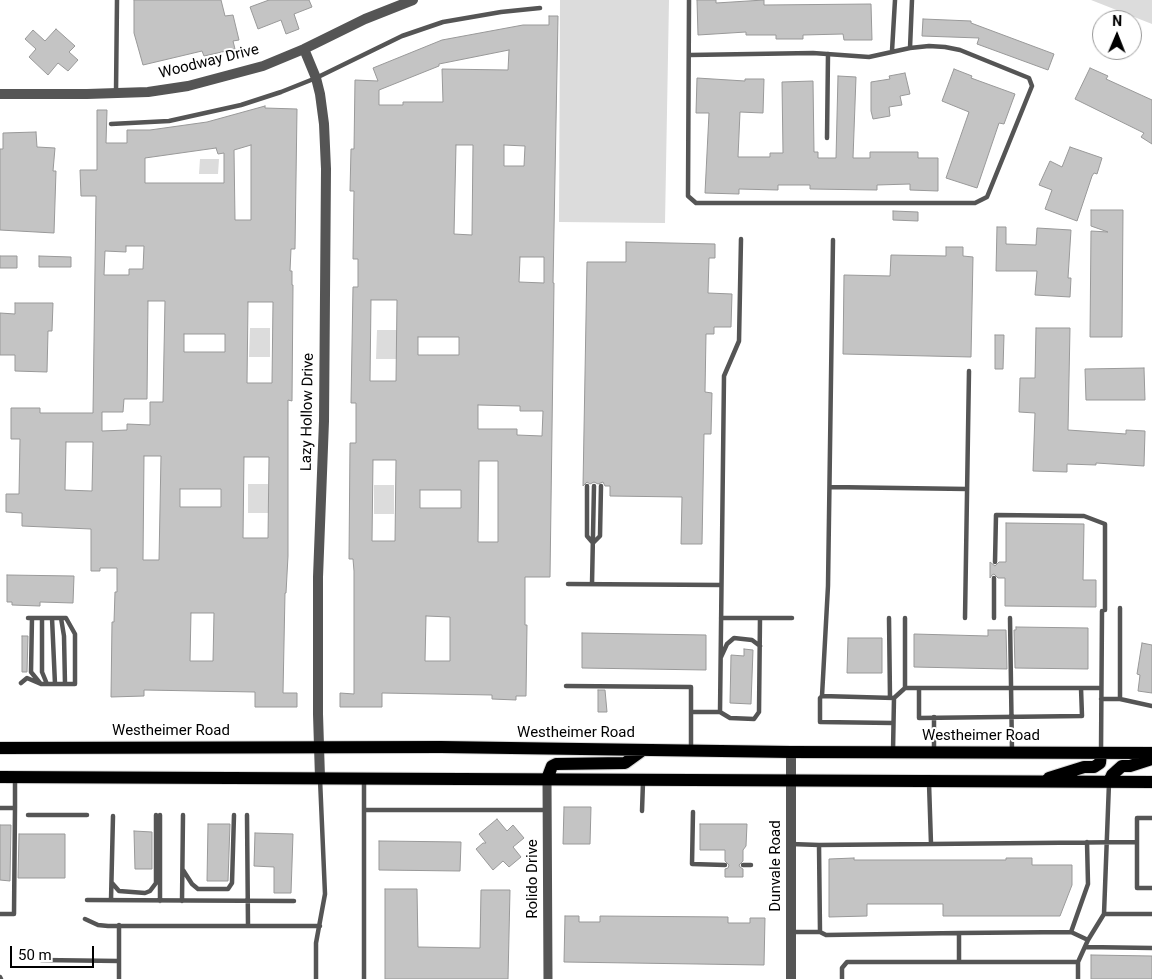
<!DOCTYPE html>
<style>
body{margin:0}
#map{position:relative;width:1152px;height:979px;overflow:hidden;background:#fff;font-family:Roboto,sans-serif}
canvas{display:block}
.north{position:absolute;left:1092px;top:10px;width:50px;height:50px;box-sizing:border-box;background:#fff;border:1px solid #999;border-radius:50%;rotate:1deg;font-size:14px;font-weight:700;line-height:20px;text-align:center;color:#000}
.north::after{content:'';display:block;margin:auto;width:18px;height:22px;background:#000;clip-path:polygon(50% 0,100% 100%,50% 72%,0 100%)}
.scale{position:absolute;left:10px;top:946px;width:84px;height:22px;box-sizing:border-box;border:2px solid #000;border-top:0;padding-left:6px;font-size:15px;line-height:18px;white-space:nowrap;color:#000;-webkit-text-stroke:4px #fff;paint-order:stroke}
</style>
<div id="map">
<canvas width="1152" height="979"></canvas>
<div class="north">N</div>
<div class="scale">50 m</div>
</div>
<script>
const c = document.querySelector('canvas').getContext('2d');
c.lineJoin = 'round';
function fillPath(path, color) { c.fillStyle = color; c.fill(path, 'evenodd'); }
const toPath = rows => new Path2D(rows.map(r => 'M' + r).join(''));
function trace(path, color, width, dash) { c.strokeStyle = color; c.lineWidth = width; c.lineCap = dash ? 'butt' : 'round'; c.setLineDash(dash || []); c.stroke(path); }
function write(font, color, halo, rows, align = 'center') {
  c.font = font + ' Roboto,sans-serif'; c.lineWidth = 4; c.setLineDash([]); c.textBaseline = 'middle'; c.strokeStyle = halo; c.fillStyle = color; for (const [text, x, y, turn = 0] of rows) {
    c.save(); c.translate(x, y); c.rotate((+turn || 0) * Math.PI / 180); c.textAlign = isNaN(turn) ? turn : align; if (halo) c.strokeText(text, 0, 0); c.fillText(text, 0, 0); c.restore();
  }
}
const green = toPath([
 [560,0,669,0,665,223,559,222],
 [1091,0,1152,0,1152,24],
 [200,159,219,159,218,174,199,174],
 [250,328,270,328,270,357,249,357],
 [377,330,397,330,397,359,376,359],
 [248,484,268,484,268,513,248,513],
 [374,485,394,485,394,514,374,514]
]);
const building = toPath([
 [134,0,221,0,225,16,233,15,239,40,233,41,235,49,204,56,202,51,143,65,134,33,134,0],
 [269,0,309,0,312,7,294,14,299,29,286,34,281,20,258,29,250,7,269,0],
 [697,0,716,0,716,3,764,0,764,5,871,4,872,40,844,40,843,34,803,35,803,39,776,39,776,35,746,35,746,32,698,35,697,0],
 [549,16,558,16,553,283,554,283,550,577,525,577,525,625,527,625,526,696,516,696,516,700,492,699,492,695,382,693,382,707,340,707,340,693,354,694,354,571,353,559,349,559,350,443,356,443,356,403,351,403,353,287,358,287,358,259,353,259,354,191,350,191,351,149,354,149,355,80,378,81,373,68,442,40,523,25,549,25,549,16],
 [509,50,508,70,442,69,443,102,403,102,403,105,379,105,379,90,439,66,439,64,509,50],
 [456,145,473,145,472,235,454,234,456,145],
 [504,145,525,146,524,166,504,166,504,145],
 [520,257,544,257,544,283,519,282,520,257],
 [371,300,397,300,396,381,370,381,371,300],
 [418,337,459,337,459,355,418,355,418,337],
 [478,405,520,406,520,411,543,411,542,436,517,435,517,429,478,429,478,405],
 [373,460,396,460,395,541,372,541,373,460],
 [479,461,498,461,498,542,478,542,479,461],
 [420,490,461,490,461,508,420,508,420,490],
 [426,616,450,617,450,661,425,661,426,616],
 [923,19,971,21,971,23,1054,54,1048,70,977,44,979,38,922,36,923,19],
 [56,29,75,46,69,52,78,60,68,71,58,63,48,75,29,57,36,49,25,39,33,30,45,41,56,29],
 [1090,68,1108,76,1106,79,1152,100,1152,144,1141,137,1144,133,1075,99,1090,68],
 [954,69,972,76,971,78,1015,94,1004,124,999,123,977,188,946,178,969,112,942,101,954,69],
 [905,73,910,94,900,96,902,105,889,107,890,116,873,119,871,111,871,82,890,79,889,76,905,73],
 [838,76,856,77,853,158,870,158,870,152,918,152,918,158,938,158,938,191,910,190,910,184,877,185,877,190,810,189,810,185,778,185,778,190,739,189,739,194,705,193,709,113,696,113,697,78,745,81,745,79,764,79,763,113,740,112,738,157,770,157,770,153,783,153,782,82,813,81,814,152,818,152,818,158,836,158,838,76],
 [265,106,265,108,297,109,295,249,291,249,290,271,292,271,292,285,293,285,292,401,288,400,288,556,286,593,285,593,283,693,297,693,297,707,255,707,255,692,144,690,144,696,111,697,112,622,114,622,115,592,117,592,117,568,100,568,100,571,91,571,91,529,22,526,22,513,6,512,6,494,19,494,20,439,11,439,11,408,40,408,40,413,93,413,96,196,81,196,80,170,97,170,97,110,107,110,106,143,127,143,127,130,150,130,207,122,265,106],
 [251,145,251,220,235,220,234,150,251,145],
 [216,148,218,154,224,153,224,183,145,183,145,158,216,148],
 [126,246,144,246,143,269,129,269,129,275,104,275,105,251,126,252,126,246],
 [148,301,165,301,163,402,150,402,150,425,127,424,127,430,102,431,102,412,123,412,124,399,147,399,148,301],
 [248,302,273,302,272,383,247,383,248,302],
 [184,334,225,334,225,352,184,352,184,334],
 [66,442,93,442,92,491,65,490,66,442],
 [144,456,161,456,159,560,143,560,144,456],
 [244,457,269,457,268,538,243,538,244,457],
 [180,489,221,489,221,507,180,507,180,489],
 [191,613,214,613,213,661,190,661,191,613],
 [36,132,37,147,55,148,53,171,56,171,54,233,0,230,0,149,3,149,3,133,36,132],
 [1070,147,1102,158,1097,174,1094,173,1092,176,1077,221,1045,209,1052,190,1039,185,1050,161,1062,167,1070,147],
 [1091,210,1123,210,1122,337,1090,337,1091,231,1108,232,1091,226,1091,210],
 [893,211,918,212,918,221,893,220,893,211],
 [997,227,1006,227,1006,244,1036,245,1037,228,1071,230,1068,278,1071,278,1070,297,1035,295,1037,271,996,271,997,227],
 [626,242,715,244,715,258,709,258,708,293,732,294,731,327,714,327,714,334,706,334,705,392,712,393,711,434,704,434,702,544,681,544,682,497,610,496,610,486,605,486,603,482,598,484,594,482,590,484,587,482,583,486,587,262,626,262,626,242],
 [946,247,963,247,963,256,973,257,971,357,843,354,844,275,890,276,891,255,946,256,946,247],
 [0,256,17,256,17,268,0,268,0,256],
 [39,256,71,257,71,267,39,267,39,256],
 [15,303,53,303,52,331,48,331,47,372,15,371,15,355,0,355,0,313,15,314,15,303],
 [1036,328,1070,328,1068,430,1126,434,1126,430,1145,431,1144,466,1096,463,1096,465,1067,464,1067,472,1033,471,1035,413,1019,412,1020,378,1035,378,1036,328],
 [995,335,1004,335,1003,369,995,369,995,335],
 [1144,368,1145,400,1086,400,1085,369,1144,368],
 [1006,523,1084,524,1083,580,1096,580,1096,607,1005,606,1005,578,998,578,994,574,992,575,990,578,990,562,995,566,999,562,1006,562,1006,523],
 [7,575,74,576,73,603,40,602,40,606,12,605,12,602,7,602,7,575],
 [1016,627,1088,628,1088,669,1015,668,1014,630,1016,630,1016,627],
 [988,630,1006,630,1007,669,914,667,914,634,988,636,988,630],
 [582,633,706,635,706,670,582,668,582,633],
 [22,636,28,636,27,672,22,672,22,636],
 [848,638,882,638,882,673,847,673,848,638],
 [1142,643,1152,645,1152,693,1138,691,1140,675,1137,674,1142,643],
 [744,649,753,650,751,704,730,703,731,655,744,656,744,649],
 [598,690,605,690,607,712,598,712,598,690],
 [564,807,591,807,590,844,563,844,564,807],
 [497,819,507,831,513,825,524,838,513,847,521,857,509,867,503,861,493,870,476,849,483,843,486,843,479,834,497,819],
 [208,824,230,824,228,881,207,881,208,824],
 [700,824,747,824,746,846,743,850,743,861,739,865,740,867,743,869,743,877,725,877,725,869,728,868,729,865,725,861,725,850,700,850,700,824],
 [0,825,11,825,10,881,0,880,0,825],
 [134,831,152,832,152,869,135,869,134,831],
 [255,833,293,834,291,893,274,893,274,867,254,866,255,833],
 [19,834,65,834,65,878,18,878,19,834],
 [379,841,461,842,460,871,379,870,379,841],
 [854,858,854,860,1006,860,1006,858,1032,858,1032,865,1072,865,1072,885,1060,916,943,916,943,904,867,904,867,916,829,917,829,859,854,858],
 [385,889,417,889,418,947,480,948,481,890,510,890,508,979,385,979,385,889],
 [565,916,579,916,579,922,600,922,600,916,728,917,728,923,750,923,750,918,765,918,764,965,564,962,565,916],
 [1091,955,1152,956,1152,979,1091,979,1091,955]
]);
const service = toPath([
 [689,0,688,196,696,203,975,203,987,197,1032,86,1029,78,960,50,945,47,929,46,910,48,869,57,813,53,690,55],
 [910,48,912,0],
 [892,51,895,0],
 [116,92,117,0],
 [111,124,169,121,241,105,281,92,316,78,402,36,443,22,501,12,540,8],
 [827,138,828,54],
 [833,240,828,586,822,696,894,698,905,688,905,618],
 [587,486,587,536,593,543,600,536,601,486],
 [830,487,967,489],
 [995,562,996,515,1084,516,1105,524,1105,610],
 [994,578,994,618],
 [568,584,721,585],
 [592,584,594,486],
 [32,618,31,672,40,683],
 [42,618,42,672,47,684],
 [52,618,55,684],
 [61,618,64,636,65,684],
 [721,618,792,618],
 [889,618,890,698],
 [965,618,969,371],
 [1010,618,1012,751],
 [721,657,727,644,734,638,752,640,760,646],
 [21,683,27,678,41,684,75,684,75,634,66,618,28,618],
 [566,686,691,687,691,749],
 [905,688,1101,688],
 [919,688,919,718,1082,716,1081,688],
 [822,696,820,698,820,722,893,723],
 [1101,699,1120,699,1152,706],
 [1120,699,1120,608],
 [691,712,720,712,730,718,754,719,759,712,760,618],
 [720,712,724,376,739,341,741,239],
 [893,751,894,698],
 [934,751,934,717],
 [1101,752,1102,611],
 [929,783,931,844,1137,842,1137,818,1152,818],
 [0,808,15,808,15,779],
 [364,810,547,810],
 [642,811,643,782],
 [693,812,692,864,725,865],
 [28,815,87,815],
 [247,815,248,925],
 [1137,842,1137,888,1152,888],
 [791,844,819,845],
 [743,865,751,865],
 [183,870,192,884,198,889,228,889,232,883,234,815],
 [112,883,119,891,145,893,150,891,156,883,156,815],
 [87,900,294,901],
 [111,900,113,816],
 [160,901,160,815],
 [182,901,183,815],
 [0,914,14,914,15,808],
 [1104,914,1152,914],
 [85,919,98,925,108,926,320,926],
 [792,932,820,932,819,845,931,844],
 [820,932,826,935,959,933],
 [1071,932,1088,884,1087,842],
 [1085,947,1152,948],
 [41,960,119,961],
 [959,962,959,933,1071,932,1088,940],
 [0,977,1,979],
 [119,979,119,925],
 [316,979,316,943,325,894,320,779],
 [364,979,364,780],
 [842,979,842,968,847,962,1078,962],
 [1078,979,1078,962,1088,940,1104,914,1109,783]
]);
const minor = toPath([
 [547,779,548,979]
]);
const tertiary = toPath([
 [304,49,316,78,320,94,324,124,326,169,324,421,318,577,318,714,320,778],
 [0,94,87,94,148,92,188,86,263,66,304,49,365,19,413,0],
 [791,752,791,979]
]);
const primary = toPath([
 [0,748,441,747,791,752,1152,753],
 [0,777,1152,782],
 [1049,778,1084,767,1094,767,1100,763,1101,753],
 [547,779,552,766,556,764,625,763,643,750],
 [1109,782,1112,775,1122,766,1130,766,1152,759]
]);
const streetNames = [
 ["Woodway Drive",209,62,-14],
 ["Lazy Hollow Drive",308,412,-89],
 ["Westheimer Road",171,731],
 ["Westheimer Road",576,733],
 ["Westheimer Road",981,736],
 ["Dunvale Road",776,866,-90],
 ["Rolido Drive",533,879,-90]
];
fillPath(green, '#dcdcdc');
fillPath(building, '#c4c4c4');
trace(building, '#999', 1);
trace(primary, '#dbdbdb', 14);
trace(service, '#555', 4.5);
trace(minor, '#555', 9);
trace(tertiary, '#555', 10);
trace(primary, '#000', 12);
write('15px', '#000', '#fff', streetNames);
</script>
